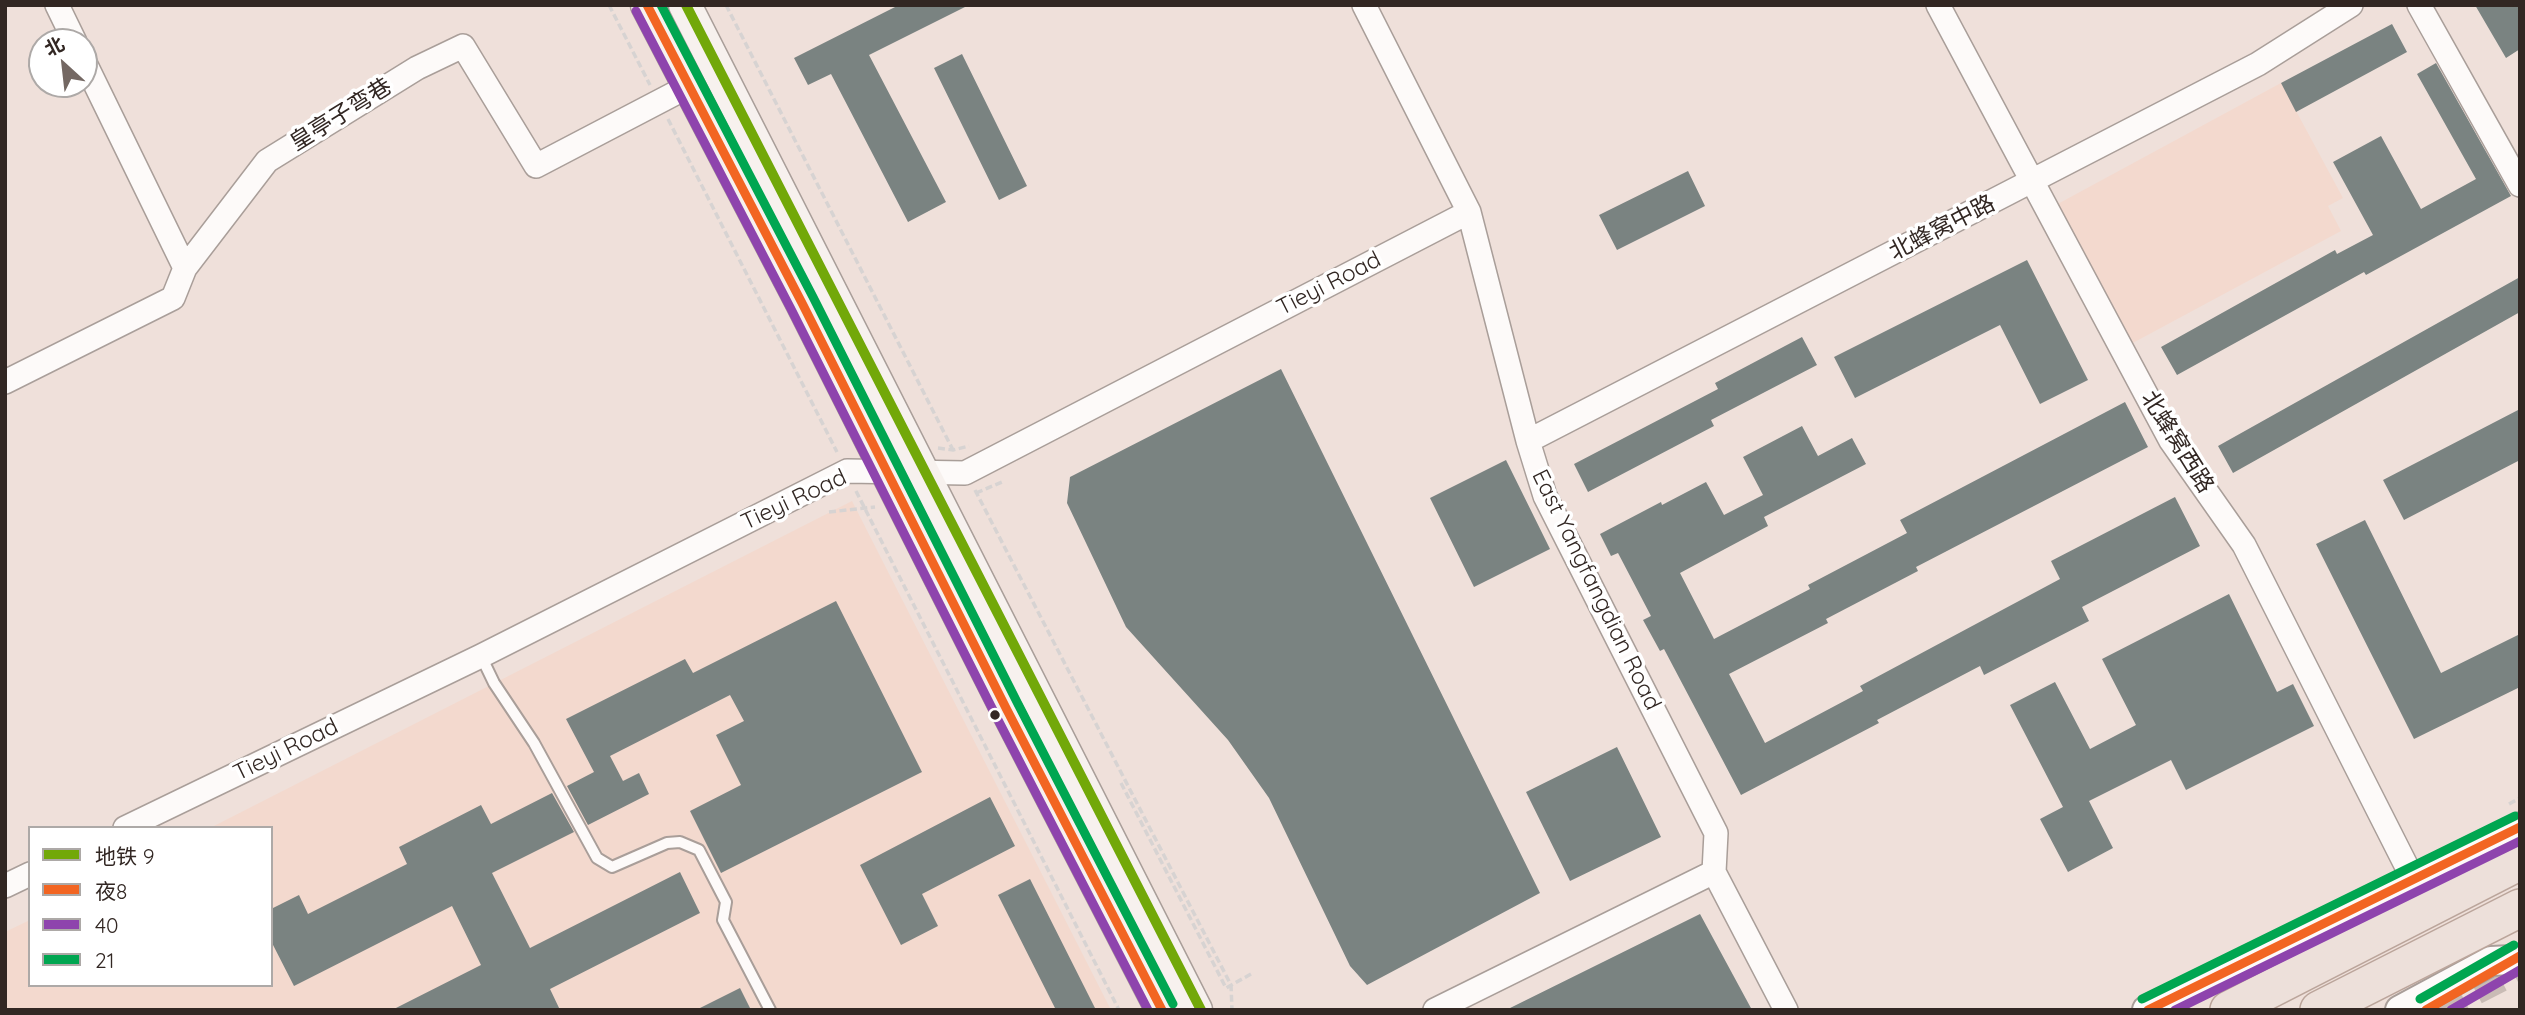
<!DOCTYPE html>
<meta charset="utf-8">
<style>
body{margin:0}
#map{position:relative;width:2525px;height:1015px;overflow:hidden;background:#efe0da;font-family:Quicksand,"Noto Sans SC",sans-serif}
canvas{display:block}
.frame{position:absolute;inset:0;border:7px solid #322723;pointer-events:none}
.legend{position:absolute;left:28px;top:826px;width:245px;height:161px;box-sizing:border-box;background:#fff;border:2px solid #ada9a7;margin:0;padding:9px 12px;list-style:none;font-size:21px;color:#322723}
.legend li{display:flex;align-items:center;gap:14px;height:35px}
.legend b{width:35px;border:2px solid #ada9a7}
.north{position:absolute;left:28px;top:28px;width:70px;height:70px;box-sizing:border-box;background:#fff;border:2px solid #ada9a7;border-radius:50%;rotate:333deg;font-size:19px;font-weight:700;line-height:28px;text-align:center;color:#322723}
.north::after{content:'';display:block;margin:auto;width:24px;height:32px;background:#746863;clip-path:polygon(50% 0,100% 100%,50% 72%,0 100%)}
</style>
<div id="map">
<canvas width="2525" height="1015"></canvas>
<div class="frame"></div>
<ul class="legend">
<li><b style="height:9px;background:#72a809"></b>地铁 9</li>
<li><b style="height:9px;background:#f26522"></b>夜8</li>
<li><b style="height:9px;background:#8e44ad"></b>40</li>
<li><b style="height:9px;background:#00a651"></b>21</li>
</ul>
<div class="north">北</div>
</div>
<script>
const c = document.querySelector('canvas').getContext('2d');
c.lineJoin = 'round';
function fillPath(path, color) { c.fillStyle = color; c.fill(path, 'evenodd'); }
const toPath = rows => new Path2D(rows.map(r => 'M' + r).join(''));
function trace(path, color, width, dash) { c.strokeStyle = color; c.lineWidth = width; c.lineCap = dash ? 'butt' : 'round'; c.setLineDash(dash || []); c.stroke(path); }
function write(font, color, halo, rows, align = 'center') {
  c.font = font + ' Quicksand,"Noto Sans SC",sans-serif'; c.lineWidth = 7; c.setLineDash([]); c.textBaseline = 'middle'; c.strokeStyle = halo; c.fillStyle = color; for (const [text, x, y, turn = 0] of rows) {
    c.save(); c.translate(x, y); c.rotate((+turn || 0) * Math.PI / 180); c.textAlign = isNaN(turn) ? turn : align; if (halo) c.strokeText(text, 0, 0); c.fillText(text, 0, 0); c.restore();
  }
}
const built = toPath([
 [2281,83,2343,198,2328,206,2341,231,2129,345,2054,206],
 [852,501,1111,1010,5,1010,5,932,30,920,30,985,271,985,271,828,210,828]
]);
const building = toPath([
 [899,5,969,5,869,55,946,202,908,222,831,74,808,85,794,58],
 [2475,5,2520,5,2520,49,2506,58],
 [2392,24,2407,52,2296,112,2281,83],
 [962,54,1027,186,999,200,934,68],
 [2436,63,2511,196,2366,275,2364,272,2177,375,2161,347,2335,250,2337,254,2373,235,2333,162,2381,136,2421,209,2476,179,2417,74],
 [1688,171,1705,206,1617,250,1599,215],
 [2027,260,2088,380,2040,404,2000,325,1855,398,1834,357],
 [2520,277,2520,312,2233,473,2218,446],
 [1802,337,1817,365,1711,420,1714,426,1588,492,1574,464,1718,389,1715,383],
 [1281,369,1540,893,1367,985,1350,966,1269,798,1228,740,1126,627,1067,503,1070,477],
 [2125,402,2148,447,1916,567,1918,571,1826,619,1828,623,1729,674,1765,743,1863,691,1860,686,2060,579,2051,561,2175,497,2200,546,2082,607,2089,621,1984,675,1980,666,1877,720,1879,723,1741,795,1664,649,1660,651,1643,620,1651,616,1618,553,1611,556,1600,534,1661,502,1662,505,1706,482,1724,515,1763,495,1743,457,1802,426,1818,456,1852,438,1866,464,1764,517,1768,526,1680,573,1714,639,1810,589,1808,585,1907,533,1900,520],
 [2520,409,2520,460,2404,520,2383,480],
 [1506,460,1550,549,1474,587,1430,498],
 [2365,520,2441,673,2520,634,2520,687,2414,739,2316,544],
 [2229,594,2277,692,2293,684,2314,726,2186,790,2171,760,2089,801,2113,848,2068,872,2040,819,2063,807,2010,705,2055,682,2090,749,2136,725,2102,659],
 [836,601,922,772,721,873,690,811,741,785,716,735,744,721,730,695,610,756,623,781,639,773,649,794,588,825,567,786,594,772,566,719,685,659,693,673],
 [1617,747,1661,837,1570,881,1526,792],
 [552,793,574,832,492,873,530,948,680,872,700,913,550,989,560,1010,392,1010,481,965,452,906,294,986,271,941,271,909,299,895,308,914,407,864,399,847,481,805,491,824],
 [990,797,1015,846,922,894,938,926,901,945,860,865],
 [1030,879,1096,1010,1056,1010,998,895],
 [1700,914,1752,1010,1506,1010],
 [740,988,751,1010,696,1010]
]);
const tertiaryTunnel = toPath([
 [2438,1010,2520,968]
]);
const path = toPath([
 [609,5,650,85],
 [726,5,954,452],
 [668,119,837,452],
 [938,448,953,450,969,446],
 [975,490,1231,985,1232,1010],
 [856,491,1119,1010],
 [976,493,1002,482],
 [829,512,875,507],
 [1121,783,1226,988,1251,974],
 [2509,804,2520,798]
]);
const service = toPath([
 [481,656,494,683,534,743,597,858,612,867,667,843,680,842,699,850,726,902,723,920,770,1010]
]);
const minor = toPath([
 [57,5,75,42],
 [1364,5,1469,212,1528,441,1545,496,1716,833,1714,872,1786,1010],
 [1938,5,2171,441,2244,545,2413,879],
 [2419,5,2520,185],
 [84,61,185,268,267,161,417,68,463,46,536,166,689,86],
 [5,382,173,298,185,268],
 [1528,441,2258,64,2351,5],
 [125,828,481,656,847,471,965,473,1469,212],
 [5,886,30,874],
 [1435,1010,1714,872]
]);
const tertiary = toPath([
 [2147,1010,2520,827],
 [2400,1010,2491,961,2512,960]
]);
const secondary = toPath([
 [647,5,802,303,1007,710,1162,1010],
 [685,5,1196,1010]
]);
const trunk = toPath([
 [2229,1010,2520,861],
 [2319,1010,2520,908]
]);
const bus1 = toPath([
 [647,5,802,303,1007,710,1162,1010],
 [2148,1010,2520,827],
 [2426,1010,2520,956]
]);
const bus2 = toPath([
 [636,11,791,309,996,716,1148,1010],
 [2175,1010,2520,841],
 [2451,1010,2520,970]
]);
const bus3 = toPath([
 [661,5,813,297,1018,704,1173,1004],
 [2142,999,2515,816],
 [2420,999,2514,945]
]);
const metro1 = toPath([
 [686,5,1201,1010]
]);
const markers = [
 [995,715,6,"#322723"]
];
const streetNames = [
 ["皇亭子弯巷",341,115,-32],
 ["北蜂窝中路",1942,228,-27],
 ["Tieyi Road",1329,284,-27],
 ["北蜂窝西路",2177,442,58],
 ["Tieyi Road",794,500,-25],
 ["East Yangfangdian Road",1596,590,64],
 ["Tieyi Road",286,750,-26]
];
fillPath(built, '#f3d9ce');
fillPath(building, '#7a8381');
trace(tertiaryTunnel, '#c9bbb5', 28, [28, 14]);
trace(service, '#a99e99', 14);
trace(minor, '#a99e99', 26);
trace(tertiary, '#a99e99', 32);
trace(secondary, '#a99e99', 35);
trace(trunk, '#bba59b', 40);
trace(path, '#d7d3d2', 3.5, [7, 3.5]);
trace(service, '#fdfaf9', 10);
trace(minor, '#fdfaf9', 23);
trace(tertiary, '#fdfaf9', 28);
trace(secondary, '#f7f1ee', 32);
trace(trunk, '#ede0da', 37);
trace(bus1, '#f26522', 9);
trace(bus2, '#8e44ad', 9);
trace(bus3, '#00a651', 9);
trace(metro1, '#72a809', 10);
for (const [x, y, r, color] of markers) { const dot = new Path2D(); dot.arc(x, y, r, 0, 2 * Math.PI); c.fillStyle = color; c.fill(dot); trace(dot, '#fff', 2.5); }
write('23px', '#322723', '#fff', streetNames);
</script>
